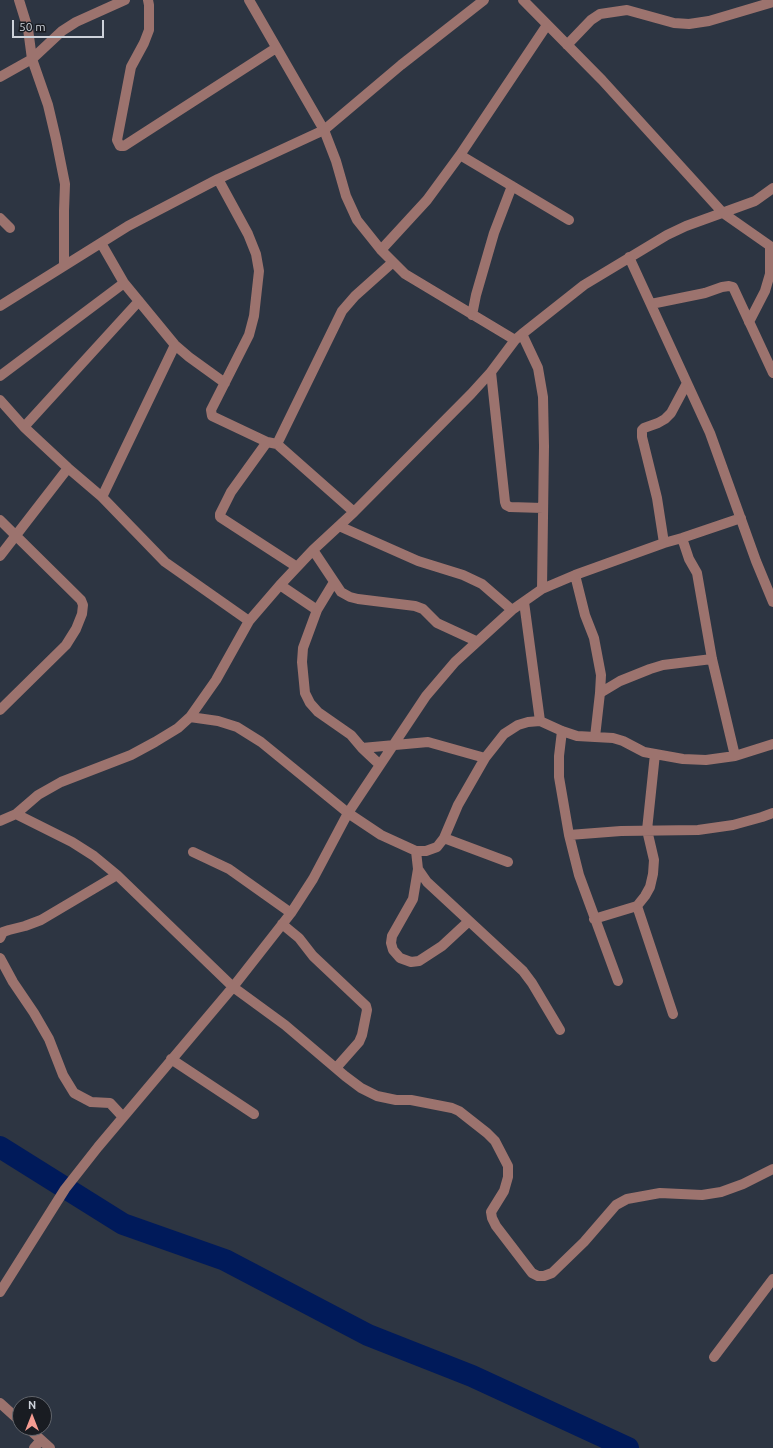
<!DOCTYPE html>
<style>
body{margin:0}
#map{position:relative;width:773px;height:1448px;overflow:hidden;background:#2d3542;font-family:Ubuntu,sans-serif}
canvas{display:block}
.north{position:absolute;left:12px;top:1396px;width:40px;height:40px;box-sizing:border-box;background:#191c22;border:1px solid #61656c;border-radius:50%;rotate:0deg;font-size:11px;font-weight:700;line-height:16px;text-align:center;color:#cdd2da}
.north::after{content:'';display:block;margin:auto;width:14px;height:18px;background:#f59c92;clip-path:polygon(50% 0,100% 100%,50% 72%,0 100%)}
.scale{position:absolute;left:12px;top:20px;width:92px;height:18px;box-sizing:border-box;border:2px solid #cdd2da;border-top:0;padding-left:5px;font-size:12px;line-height:14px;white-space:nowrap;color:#cdd2da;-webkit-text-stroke:3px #191c22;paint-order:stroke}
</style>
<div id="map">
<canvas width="773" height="1448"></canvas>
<div class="north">N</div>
<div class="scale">50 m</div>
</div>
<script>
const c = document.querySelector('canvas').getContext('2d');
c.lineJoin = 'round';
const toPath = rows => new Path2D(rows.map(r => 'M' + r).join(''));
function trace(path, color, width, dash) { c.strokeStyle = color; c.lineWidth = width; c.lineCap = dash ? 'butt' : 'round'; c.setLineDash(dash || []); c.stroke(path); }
const river = toPath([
 [0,1147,123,1224,225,1260,368,1335,472,1376,628,1448]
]);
const minor = toPath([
 [19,0,28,29,32,59,48,105,56,139,65,184,64,211,64,265],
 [148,0,149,5,149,30,144,43,131,67,117,140,120,146,124,146,276,48],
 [249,0,324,130,336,161,346,196,357,220,381,250,405,274,515,340],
 [523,0,602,80,723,213,773,248],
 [567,45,591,20,600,14,627,10,674,23,689,24,709,21,773,2],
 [0,77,32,59,62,31,76,22,125,0],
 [460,155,569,220],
 [218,179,248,234,256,254,259,271,254,316,249,335,211,410,212,416,267,442,277,444,354,512],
 [0,218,10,228],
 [101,243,124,283,175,345,189,357,225,383],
 [381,250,427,200,460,155,547,25],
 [629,257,710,433,756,561,773,602],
 [651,304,705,293,722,287,729,286,733,287,773,373],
 [0,306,128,226,218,179,324,130,401,65,484,0],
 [472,315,476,295,494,233,512,186],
 [749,322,765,291,770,274,770,246],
 [522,334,538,368,543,397,544,446,542,589],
 [491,372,505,502,506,505,510,507,543,508],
 [0,376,124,283],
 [0,400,24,427,68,468,102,497,165,562,249,621],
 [24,427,139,301],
 [267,442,231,492,220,514,220,517,297,567],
 [277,444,342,311,355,296,393,262],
 [102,497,175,345],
 [741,518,682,538,664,543,575,575,542,589,512,610,455,662,426,696,348,813,381,835,416,851,426,851,437,847,444,838,458,805,485,758,504,734,518,725,528,722,540,721,562,731,577,736,613,738,623,741,644,752,683,759,706,760,735,756,773,744],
 [0,520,81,600,83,605,82,614,76,629,66,645,0,710],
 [339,526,418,561,463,575,482,584,512,610],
 [682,538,689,559,697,573,712,659,735,756],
 [664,543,657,498,642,437,642,430,644,428,658,423,665,419,671,413,687,383],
 [313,550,341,592,350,597,358,599,415,606,423,609,437,623,476,641],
 [0,556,68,468],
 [575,575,585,615,594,638,601,675,600,693,595,737],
 [334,582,317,610,303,648,302,662,305,693,310,703,318,712,351,735,362,748,380,765],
 [280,585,317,610],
 [524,602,540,721],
 [600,693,620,681,650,669,663,665,712,659],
 [562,731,559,756,559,777,569,835,579,875,618,981],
 [362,748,428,742,485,758],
 [16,814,72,842,94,856,117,875,233,987,285,1025,345,1076,361,1088,377,1096,396,1100,411,1100,452,1108,459,1111,487,1133,495,1141,508,1166,508,1177,504,1191,491,1212,492,1218,496,1226,532,1273,538,1276,544,1276,552,1273,584,1242,616,1205,627,1199,660,1193,702,1195,721,1192,743,1184,773,1169],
 [0,821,16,814,38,795,61,782,131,755,155,742,178,728,190,717,216,680,249,621,280,585,313,550,354,512,471,394,491,372,515,340,522,334,584,285,667,235,686,226,755,201,773,188],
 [569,835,621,831,698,830,733,825,762,817,773,813],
 [444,838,508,862],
 [416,851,418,869,427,882,523,971,532,983,560,1030],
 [193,852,229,869,291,913],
 [418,869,413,899,392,936,391,943,393,950,400,958,411,962,419,961,442,946,469,921],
 [637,906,645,896,650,887,653,874,654,860,647,830,655,754],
 [594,919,637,906,673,1014],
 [282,924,299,938,313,956,366,1006,367,1010,362,1035,359,1042,336,1068],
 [0,938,3,932,9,930,25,926,41,920,117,875],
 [0,958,13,982,34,1013,49,1039,63,1075,74,1093,91,1102,110,1103,123,1117],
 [171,1059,254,1114],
 [0,1292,65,1189,98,1147,233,987,291,913,313,879,348,813,261,742,237,727,218,721,190,717],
 [714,1357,773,1279],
 [0,1403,20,1421],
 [28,1428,50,1448],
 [34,1448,41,1440]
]);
trace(river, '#001a5a', 22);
trace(minor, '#9c736e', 10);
</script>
